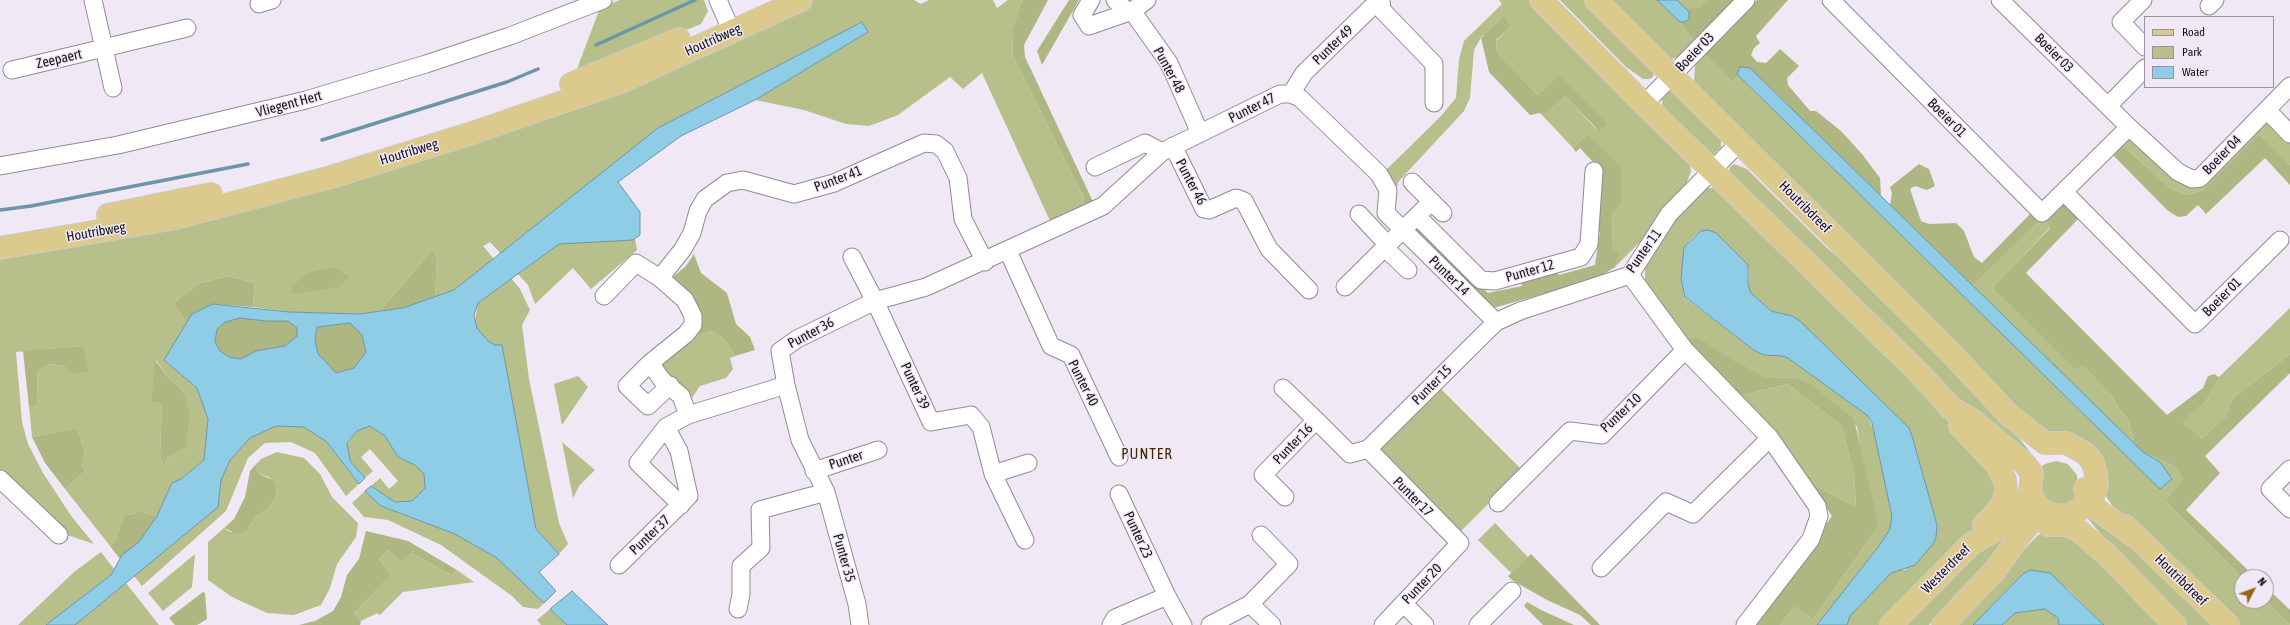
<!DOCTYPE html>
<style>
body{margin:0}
#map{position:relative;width:2290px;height:625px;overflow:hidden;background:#f1e8f5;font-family:"Asap Condensed",sans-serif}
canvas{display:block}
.legend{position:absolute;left:2144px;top:16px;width:130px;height:72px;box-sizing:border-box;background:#f1e8f5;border:1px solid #9a939d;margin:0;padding:5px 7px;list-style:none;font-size:12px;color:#171418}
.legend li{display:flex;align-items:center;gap:8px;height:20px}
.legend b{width:20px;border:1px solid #9a939d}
.north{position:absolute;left:2234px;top:569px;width:40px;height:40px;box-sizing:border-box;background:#f1e8f5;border:1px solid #9a939d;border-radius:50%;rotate:48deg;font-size:11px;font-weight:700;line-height:16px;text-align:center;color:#171418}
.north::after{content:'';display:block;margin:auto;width:14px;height:18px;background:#976718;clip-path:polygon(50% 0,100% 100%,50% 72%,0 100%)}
</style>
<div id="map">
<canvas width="2290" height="625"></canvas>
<ul class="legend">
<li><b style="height:5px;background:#dbca8b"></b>Road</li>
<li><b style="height:11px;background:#b7bf8b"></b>Park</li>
<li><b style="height:11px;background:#8fcde6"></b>Water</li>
</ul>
<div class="north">N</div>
</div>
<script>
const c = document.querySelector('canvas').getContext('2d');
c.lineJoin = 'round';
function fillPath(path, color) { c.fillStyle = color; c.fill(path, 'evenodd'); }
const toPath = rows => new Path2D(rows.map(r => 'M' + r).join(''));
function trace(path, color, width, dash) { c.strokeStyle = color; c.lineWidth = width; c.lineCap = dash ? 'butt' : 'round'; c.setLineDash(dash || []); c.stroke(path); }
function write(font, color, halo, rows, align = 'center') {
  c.font = font + ' "Asap Condensed",sans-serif'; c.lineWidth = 3; c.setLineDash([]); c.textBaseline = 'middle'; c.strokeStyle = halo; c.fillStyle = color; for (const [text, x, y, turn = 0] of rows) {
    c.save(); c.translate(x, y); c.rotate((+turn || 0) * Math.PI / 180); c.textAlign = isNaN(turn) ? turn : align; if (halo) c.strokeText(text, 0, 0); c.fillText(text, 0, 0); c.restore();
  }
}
const green = toPath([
 [620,0,704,0,708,11,701,24,575,74,600,8],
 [813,0,914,0,921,4,929,0,993,0,997,8,1008,0,1022,0,1012,31,1013,56,1081,192,1083,194,1085,207,1051,223,982,73,963,89,950,77,898,115,869,126,846,124,804,110,755,100,868,32,862,22,658,128,501,254,490,242,483,246,494,259,454,290,435,297,437,260,433,249,380,311,359,314,289,312,253,307,255,283,228,276,200,283,178,299,174,304,187,323,164,360,197,388,208,419,204,460,181,479,172,483,157,516,139,511,134,514,124,515,115,542,110,546,65,489,85,471,82,467,85,453,77,428,32,437,29,407,38,405,37,372,49,364,65,366,83,346,16,352,22,422,28,444,43,473,72,517,94,544,64,534,0,471,0,254,244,207],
 [156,360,167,376,183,391,185,448,167,458,164,466,160,455,162,404,151,402],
 [1499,0,1532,0,1689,160,1691,171,1686,185,1664,208,1642,240,1615,267,1618,252,1613,250,1612,215,1620,206,1587,134,1573,148,1543,116,1565,96,1598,131,1559,76,1538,95,1497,53,1496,41,1511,27,1482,36,1474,50,1470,98,1464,111,1399,181,1391,201,1384,172,1441,116,1456,98,1459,59,1464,41,1502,4],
 [1560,0,1584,0,1650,67,1654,72,1653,77,1649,79,1643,79,1626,67],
 [1604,0,1657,0,1680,22,1695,43,1679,57,1670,59],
 [1677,0,1706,0,1700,7,1691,11,1687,10],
 [1704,54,1732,82,1739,76,2160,489,2172,478,2143,452,2176,467,2185,479,2165,501,2242,577,2242,601,2266,601,2290,625,2238,625,2114,508,2105,495,2101,473,2039,432,1694,82,1695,66],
 [1672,90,1721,139,1721,147,1712,156,1663,110,1662,100,1665,95],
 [2267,116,2290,139,2290,165,2259,136,2203,190,2188,195,2171,189,2122,145,2130,137,2184,184],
 [1734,164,1747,169,1826,247,1870,284,2010,427,2031,453,2025,458,1972,415,1729,172,1730,167],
 [1708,188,1716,188,1910,378,1932,404,1977,449,2000,488,1981,523,1880,625,1847,625,1850,616,1891,573,1894,570,1905,570,1936,537,1937,525,1912,436,1792,316,1771,311,1751,293,1748,285,1749,270,1701,231,1692,238,1684,247,1681,279,1685,298,1755,351,1764,355,1782,356,1788,358,1868,416,1874,432,1892,516,1890,529,1879,546,1817,625,1780,625,1794,607,1813,619,1872,535,1857,426,1796,378,1766,377,1686,339,1645,288,1645,266,1674,218,1701,191],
 [2051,216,2050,227,1994,288,2083,366,2113,397,2117,406,2128,419,2135,445,1973,286,2042,218,2046,221],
 [635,239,637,250,591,289,573,268,535,304,528,285,518,274,559,244],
 [511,278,520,289,530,310,522,325,529,379,559,523,568,544,559,554,536,529,502,345,495,345,488,341,477,328,475,320,478,303],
 [2290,308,2290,354,2233,398,2226,416,2202,439,2181,422,2206,401,2220,376],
 [712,331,725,340,735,356,730,358,733,369,726,378,700,386,689,402,683,390,659,363,687,338],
 [578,376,588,387,562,425,554,384],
 [1788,384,1842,426,1854,474,1856,507,1808,482,1739,396],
 [1441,389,1522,470,1458,534,1377,453],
 [276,426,304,427,327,442,359,484,346,496,315,453,291,442,265,443,248,458,226,511,142,586,134,576,218,507,221,480,230,460,250,438],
 [370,426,385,436,398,457,415,465,424,474,425,489,412,501,395,502,371,486,380,478,389,489,398,481,370,449,361,457,373,471,365,478,350,461,347,444,357,431],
 [562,442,595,470,579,486,573,498],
 [277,452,304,458,320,474,332,497,358,523,356,537,337,564,330,588,321,605,294,615,267,613,232,597,208,580,208,542,224,528,230,532,247,530,255,517,269,508,276,495,277,485,269,477,259,474,255,465,261,459],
 [2056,461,2068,464,2077,475,2079,498,2065,507,2042,500,2039,468,2045,464],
 [365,491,381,506,455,534,497,558,544,603,538,609,523,607,512,596,441,545,388,520,364,517,352,503],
 [2090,509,2218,625,2185,625,2114,550,2084,514],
 [2021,514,2026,521,1929,625,1902,625,1954,572],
 [1495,523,1528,557,1511,573,1478,540],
 [2044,532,2068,532,2165,625,2104,625,2067,588,2023,574,1973,625,1952,625,2037,536],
 [388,550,401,562,412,553,451,575,457,570,474,582,403,592,380,615,377,613,361,621,354,613,391,575,379,559],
 [101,552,114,569,111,575,46,625,18,625,74,572],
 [195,554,192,587,163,611,148,593],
 [126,583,159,625,75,625],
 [550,609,567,625,541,625,537,620],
 [2045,609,2058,618,2059,625,2002,625,2015,613]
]);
const forest = toPath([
 [1022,0,1048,0,1024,45,1025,57,1095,206,1085,207,1083,194,1081,192,1013,56,1012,31],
 [1069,0,1079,0,1042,65,1037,51],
 [1706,0,1734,0,1695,43,1680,22,1685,22,1689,12,1687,10,1700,7],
 [1757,0,1788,0,1756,36,1760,43,1754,48,1751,55,1757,62,1766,63,1780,49,1799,66,1787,78,1788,85,1810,111,1816,111,1841,131,1862,154,1880,178,1881,196,1750,68,1737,74,1739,76,1732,82,1704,54],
 [1504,17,1511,27,1496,40,1497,53,1538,95,1559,75,1607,124,1599,131,1565,96,1543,116,1540,113,1530,115,1489,72,1481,38],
 [1587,134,1622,168,1620,206,1612,215,1613,250,1619,252,1615,267,1596,279,1493,308,1410,231,1416,224,1488,293,1522,286,1520,277,1553,268,1559,275,1595,265,1600,232,1591,228,1600,206,1603,173,1580,148,1576,152,1573,148],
 [2259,135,2290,165,2290,185,2265,158,2206,214,2198,205,2186,216,2178,217,2167,210,2112,154,2122,145,2171,189,2188,195,2203,190],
 [1919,164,1929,169,1935,186,1927,190,1915,186,1910,189,1921,221,1929,224,1956,223,1964,231,1974,257,1982,263,2034,210,2042,218,1973,286,1890,205,1892,193,1890,187],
 [2065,202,2080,217,2026,273,2167,415,2203,388,2208,376,2215,374,2218,377,2220,376,2206,401,2182,422,2202,439,2226,416,2233,398,2290,354,2290,373,2205,456,2220,473,2186,510,2255,577,2242,577,2165,501,2184,479,2176,467,2143,452,2135,445,2128,419,2117,406,2113,397,2083,366,2075,369,1993,288,2050,228,2047,220],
 [433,249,437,260,435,297,403,308,380,311],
 [694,254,701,273,727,293,736,324,750,337,755,350,735,356,725,340,712,331,687,338,696,326,674,282,673,277,686,266],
 [333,267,349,276,339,287,292,294,292,286,308,273],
 [228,276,255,283,253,307,213,304,192,314,187,323,174,304,178,299,200,283],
 [240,318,266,321,288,321,297,328,297,337,285,346,256,351,241,359,229,357,220,351,215,342,217,329,225,322],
 [350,323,362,335,366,352,354,368,336,373,318,354,315,340,317,327],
 [1698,338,1734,361,1766,377,1796,378,1811,385,1854,419,1878,523,1872,535,1813,619,1794,607,1780,625,1753,625,1832,516,1808,482,1856,507,1854,474,1842,426,1788,384,1739,396,1686,339],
 [83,346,89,371,72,374,65,366,49,364,37,372,38,405,29,407,23,351],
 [155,360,167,376,183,391,190,416,185,448,167,458,164,467,160,455,162,404,151,402],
 [77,428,85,453,82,467,85,471,65,489,45,463,32,437],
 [255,465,259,474,273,480,277,485,276,495,269,508,255,517,247,530,241,533,235,533,224,528,234,519,245,497,250,471],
 [139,511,157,516,139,542,120,559,110,546,115,542,124,515,134,514],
 [366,531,408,541,457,570,451,575,412,553,401,562,388,550,379,559,391,575,354,613,361,621,360,625,299,625,315,621,333,611,341,597,347,575,359,559],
 [1531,554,1568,592,1600,625,1591,625,1580,615,1545,599,1512,580,1508,576],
 [2266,587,2290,610,2290,625,2266,601],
 [203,592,205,593,207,619,197,625,175,625,169,618],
 [1527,602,1541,610,1574,625,1543,625,1524,606]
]);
const water = toPath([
 [1657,0,1677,0,1689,12,1689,19,1685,22,1680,22,1657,0],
 [862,22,868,32,755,100,681,136,618,182,640,212,640,235,633,240,559,244,478,303,474,315,477,328,488,341,495,345,502,345,536,529,559,554,539,572,556,591,544,603,497,558,455,534,381,506,365,491,371,486,395,502,412,501,425,488,424,474,415,465,398,457,385,436,370,426,357,431,347,443,350,461,365,478,359,484,327,442,304,427,276,426,250,438,230,460,221,480,218,507,75,625,46,625,111,575,122,555,139,542,157,516,172,483,181,479,204,460,208,419,197,388,164,360,192,314,213,304,289,312,359,314,403,308,454,290,658,128,862,22],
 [240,318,266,321,288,321,297,328,297,336,285,346,256,351,241,359,229,357,220,351,215,342,217,329,225,322,240,318],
 [350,323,362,335,366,352,354,368,336,373,318,354,315,340,317,327,350,323],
 [1740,67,1750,68,2143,452,2160,462,2172,479,2160,489,1737,74,1740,67],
 [1708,230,1716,233,1748,265,1748,285,1751,293,1771,311,1792,316,1800,321,1909,428,1912,436,1937,525,1936,537,1933,544,1915,565,1891,573,1850,616,1847,625,1817,625,1879,546,1890,529,1892,516,1872,423,1868,416,1788,358,1782,356,1764,355,1755,351,1685,297,1681,279,1684,247,1701,231,1708,230],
 [2030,570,2050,573,2104,625,2059,625,2058,618,2045,609,2015,613,2002,625,1973,625,2023,574,2030,570],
 [572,591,608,625,567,625,550,609,572,591]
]);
const stream = toPath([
 [596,45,695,0],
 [322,140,507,82,538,69],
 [0,210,31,206,248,164]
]);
const minor = toPath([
 [93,0,113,88],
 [718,0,732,32],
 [1091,0,1082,15,1089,26,1132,11,1147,0],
 [1115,0,1127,11],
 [1381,0,1382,10,1434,64,1434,103],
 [1831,0,2042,213,2129,127],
 [2000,0,2129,127,2178,172,2192,179,2200,178,2290,86],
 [2143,0,2121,22,2145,47],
 [259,4,272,0],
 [2209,6,2215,0],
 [1132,11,1169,63,1200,133],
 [12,70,187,28],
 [1291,94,1304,73,1379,0],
 [1644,104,1746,0],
 [2108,106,2145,68],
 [2267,110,2290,134],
 [1173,146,1204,209,1209,210,1236,198,1244,201,1269,249,1309,290],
 [0,166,118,145,306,100,426,64,510,36,603,0],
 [1095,167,1145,143,1162,152],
 [1412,182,1443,213],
 [2064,192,2195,324,2280,240],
 [1359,214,1388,245],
 [1417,216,1481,280,1495,281,1581,257,1589,244,1594,171],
 [1385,248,1408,270],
 [1008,251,1051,346,1071,355,1119,457],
 [852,257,875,301,931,422,971,415,981,427,993,474,1025,540],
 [1630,275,1685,350,1770,438,1817,506,1819,516,1811,539,1745,625],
 [660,278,683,249,692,233,698,211,705,199,727,183,743,180,794,194,834,183,924,143,936,144,945,151,958,178,963,219,985,262],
 [1345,287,1431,202],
 [604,296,636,263,660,278,685,300,693,316,693,325,686,334,650,363,627,386,648,406,670,385],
 [650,363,662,380,681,396,688,415,666,427,638,463,681,505],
 [1283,388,1316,420],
 [688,415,786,385],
 [1368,449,1496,322,1520,311,1630,275,1669,214,1740,142],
 [1368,449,1460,543,1383,625],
 [2290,469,2270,489,2290,509],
 [814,471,878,450],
 [993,474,1028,463],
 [0,479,59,535],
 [1119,494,1167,596,1183,625],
 [1285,497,1263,475,1316,420,1350,454,1368,449],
 [1498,503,1570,431,1602,435,1685,350],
 [619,565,689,496,679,451,666,427],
 [1601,568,1666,502,1693,514,1770,438],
 [1250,604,1272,625],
 [1404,604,1425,625],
 [738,609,741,594,741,566,761,548,760,510,826,492],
 [860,625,857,604,826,492,800,440,786,385,780,351,797,339,875,301,926,287,1103,206,1162,152,1280,94,1291,94,1300,98,1379,174,1388,190,1386,213,1496,322],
 [1111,625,1115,618,1167,596],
 [1210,625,1250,604,1289,564,1261,535],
 [1478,625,1512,591]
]);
const major = toPath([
 [1541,0,1644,104,1916,370,1960,417],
 [1596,0,1949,351,2010,416,2045,443,2067,443,2086,454,2093,463,2096,474,2097,485,2093,497,2085,506,2070,515,2058,516,2042,511,2033,499,2030,492,2032,473,2024,463,1972,420,1949,407],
 [571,84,679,39],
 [108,215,211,194],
 [0,248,176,218,331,177,469,134,618,83,801,0],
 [1960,426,1997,465,2005,480,2006,491,2003,503,1996,513,1984,525],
 [2085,489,2087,498,2092,506,2134,536],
 [2048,525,2065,525,2078,530,2106,554,2175,625],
 [2125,526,2228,625],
 [1891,625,1971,544,1989,534,2016,512,2022,501],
 [1943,625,1997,568,2017,539,2031,522,2039,516,2047,514]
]);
const streetNames = [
 ["Houtribweg",713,40,-24],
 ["Punter 49",1333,45,-44],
 ["Boeier 03",1695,52,-46],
 ["Boeier 03",2054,53,45],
 ["Zeepaert",59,59,-13],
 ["Punter 48",1169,70,61],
 ["Vliegent Hert",289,104,-15],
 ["Punter 47",1252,108,-26],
 ["Boeier 01",1947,118,45],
 ["Houtribweg",409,152,-17],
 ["Boeier 04",2222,155,-46],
 ["Punter 41",838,179,-21],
 ["Punter 46",1191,182,62],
 ["Houtribdreef",1805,207,45],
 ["Houtribweg",96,232,-10],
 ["Punter 11",1644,251,-55],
 ["Punter 12",1530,271,-16],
 ["Punter 14",1449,276,44],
 ["Boeier 01",2222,297,-45],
 ["Punter 36",811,333,-28],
 ["Punter 40",1083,383,63],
 ["Punter 15",1432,385,-45],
 ["Punter 39",915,386,65],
 ["Punter 10",1621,413,-43],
 ["Punter 16",1293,444,-46],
 ["Punter",846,460,-18],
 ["Punter 17",1413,497,45],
 ["Punter 37",650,535,-44],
 ["Punter 23",1138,535,65],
 ["Punter 35",844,558,74],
 ["Westerdreef",1946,569,-45],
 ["Houtribdreef",2181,580,44],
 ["Punter 20",1422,584,-46]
];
const neighbourhoodNames = [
 ["PUNTER",1147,454]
];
fillPath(green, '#b7bf8b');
fillPath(forest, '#aeb681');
fillPath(water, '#8fcde6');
trace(water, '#6b96a8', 1);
trace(stream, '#6b96a8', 3.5);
trace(minor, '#928a96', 19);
trace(major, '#cccbcc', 24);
trace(minor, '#fff', 17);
trace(major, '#dbca8b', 22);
write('14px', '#171418', '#f1e8f5', streetNames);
c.letterSpacing = '1px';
write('15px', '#402904', '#f1e8f5', neighbourhoodNames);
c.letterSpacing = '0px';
</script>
